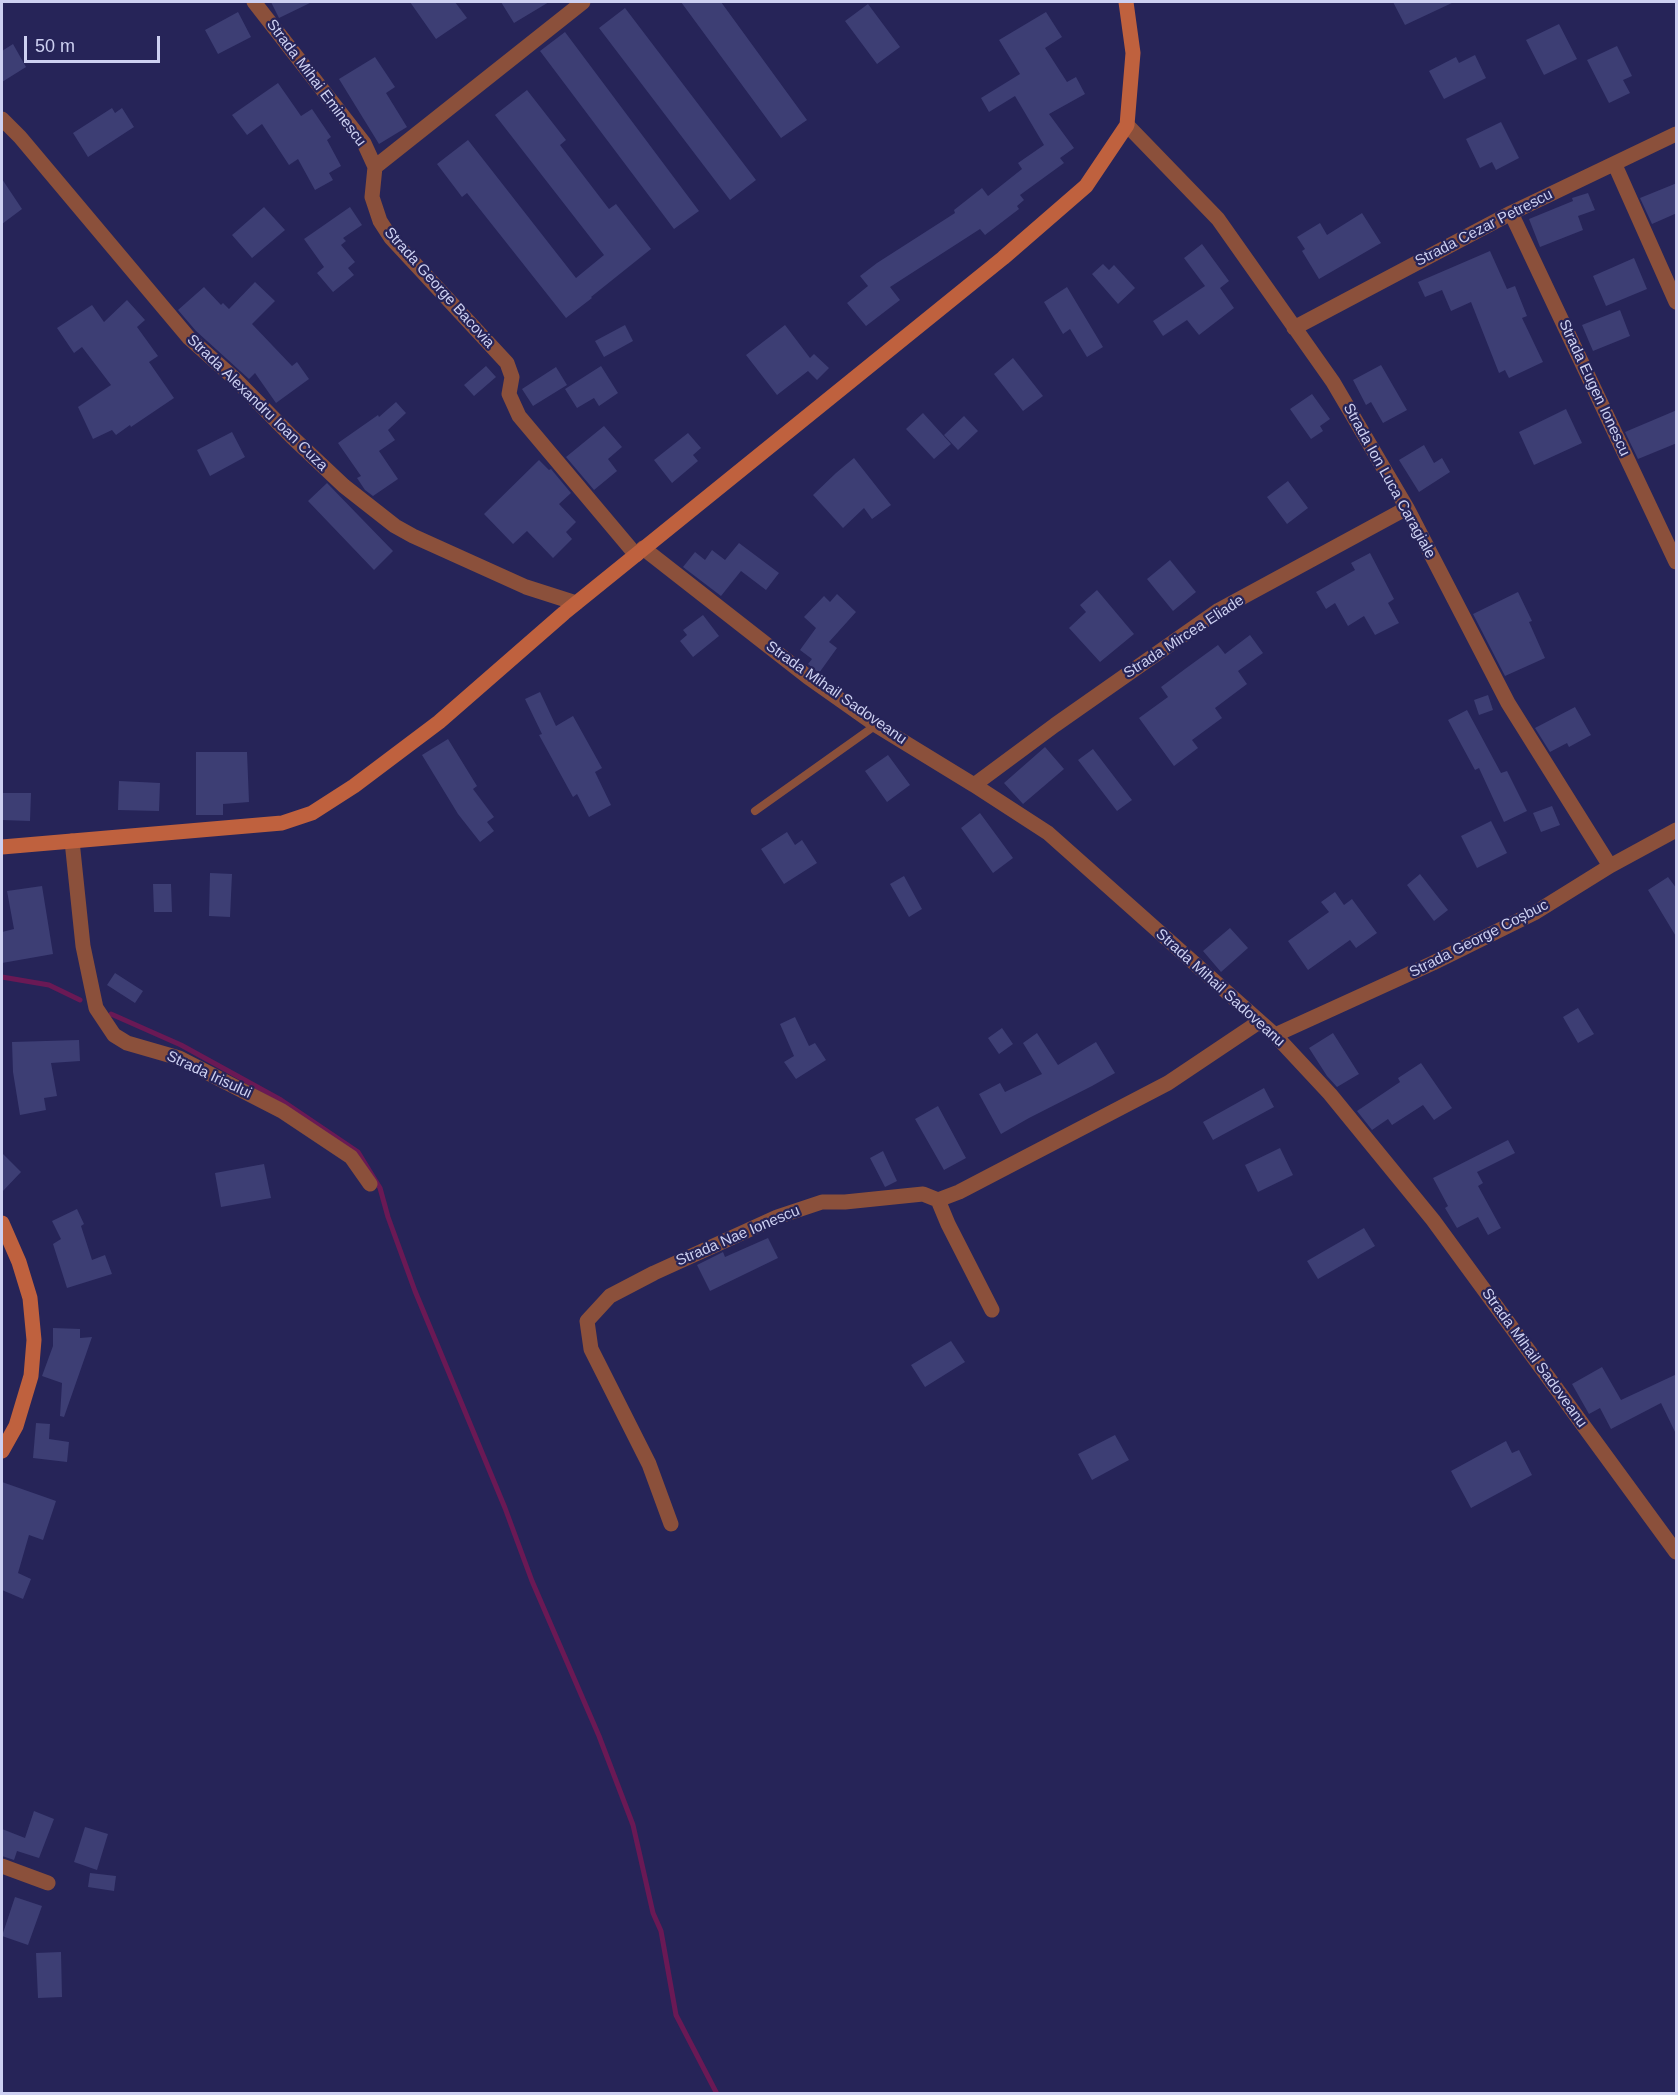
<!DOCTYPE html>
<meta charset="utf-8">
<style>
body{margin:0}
#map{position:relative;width:1678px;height:2095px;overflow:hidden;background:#262458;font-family:Helvetica,sans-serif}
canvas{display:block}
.frame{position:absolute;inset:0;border:3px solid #cdd0f1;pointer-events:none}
.scale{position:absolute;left:24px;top:36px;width:136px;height:27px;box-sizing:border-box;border:3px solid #cdd0f1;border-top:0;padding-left:8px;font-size:18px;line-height:21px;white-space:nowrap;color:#cdd0f1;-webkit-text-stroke:4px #262458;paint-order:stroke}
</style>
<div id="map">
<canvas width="1678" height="2095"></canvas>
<div class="frame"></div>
<div class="scale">50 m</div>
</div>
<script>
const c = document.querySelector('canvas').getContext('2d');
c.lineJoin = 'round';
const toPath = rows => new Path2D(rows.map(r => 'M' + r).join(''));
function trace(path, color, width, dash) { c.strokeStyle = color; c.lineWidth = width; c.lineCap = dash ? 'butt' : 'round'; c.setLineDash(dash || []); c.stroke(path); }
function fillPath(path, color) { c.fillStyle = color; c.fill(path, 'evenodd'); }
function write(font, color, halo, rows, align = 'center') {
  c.font = font + ' Helvetica,sans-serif'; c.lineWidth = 4.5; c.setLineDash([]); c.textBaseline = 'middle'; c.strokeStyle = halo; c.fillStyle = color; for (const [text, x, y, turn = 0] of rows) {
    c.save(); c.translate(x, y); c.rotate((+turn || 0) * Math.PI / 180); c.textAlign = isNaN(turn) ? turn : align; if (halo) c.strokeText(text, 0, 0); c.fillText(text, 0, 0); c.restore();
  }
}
const stream = toPath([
 [2,977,49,985,80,1000],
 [111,1014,181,1045,281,1100,358,1152,380,1188,388,1217,415,1291,505,1508,532,1581,599,1736,633,1825,653,1913,661,1931,676,2015,717,2094]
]);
const building = toPath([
 [271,2,312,2,279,18],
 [410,2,455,2,467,18,436,39],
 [501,2,549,2,514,23],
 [681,2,721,2,807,120,781,138],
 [1393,2,1454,2,1405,25],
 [868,4,900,47,877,64,845,21],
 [625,8,756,180,730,200,599,28],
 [238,12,251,37,218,54,205,30],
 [1046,12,1062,37,1045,48,1067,82,1076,77,1085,94,1049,114,1074,148,1060,158,1064,163,1020,195,1024,200,1017,206,1019,209,985,235,980,229,890,287,900,300,866,326,847,303,868,286,860,276,877,263,955,213,954,210,982,188,988,196,1022,169,1018,163,1044,145,1015,96,989,112,981,98,1020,74,999,40],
 [1559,24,1577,59,1544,75,1526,40],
 [565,32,699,211,674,229,540,51],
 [13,44,26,67,2,82,2,51],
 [1617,46,1632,76,1623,80,1630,93,1609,103,1587,60],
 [1475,55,1486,78,1444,99,1429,71,1456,57,1459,63],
 [375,57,395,87,386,93,407,127,379,144,339,79],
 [278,83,301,116,312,109,331,137,327,140,341,166,329,173,333,180,315,190,298,159,289,165,262,124,247,135,232,115],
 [527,90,566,140,560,145,609,209,616,204,651,249,591,297,592,298,566,318,467,193,462,197,437,164,468,140,576,278,604,255,495,115],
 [112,108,115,113,122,108,134,127,88,157,73,133],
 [1501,122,1519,158,1496,170,1492,162,1480,168,1466,139],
 [2,179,22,209,2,224],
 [1677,183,1677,213,1652,224,1640,198],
 [1588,193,1595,210,1578,216,1583,230,1540,247,1529,219,1573,201,1572,198],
 [264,207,285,230,252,258,232,235],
 [350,207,362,225,343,238,346,241,341,245,355,262,348,268,354,275,333,292,317,273,324,267,304,239],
 [1362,213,1381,243,1319,279,1302,251,1305,249,1297,237,1320,223,1327,235],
 [1202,244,1229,281,1220,288,1234,308,1199,335,1187,320,1163,336,1153,321,1205,286,1184,258],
 [1490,251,1507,289,1515,286,1527,316,1522,318,1543,362,1509,378,1505,370,1499,373,1471,302,1451,311,1442,290,1425,297,1418,282],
 [1634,258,1647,289,1606,306,1593,276],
 [1103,264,1109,270,1114,265,1135,288,1118,304,1092,274],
 [255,282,275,301,252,324,292,366,297,362,309,379,276,403,255,373,249,379,196,331,178,310,204,287,221,305,223,303,229,309],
 [1067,287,1103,347,1087,357,1070,329,1063,334,1044,302],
 [127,300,145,320,137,327,158,356,149,362,174,398,131,427,130,425,116,435,112,430,93,439,78,407,111,385,82,347,74,353,57,328,92,305,104,322],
 [1620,310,1630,336,1593,351,1582,325],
 [625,325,633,341,604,357,595,341],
 [785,325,810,358,814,354,829,368,817,380,808,371,777,395,746,355],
 [1013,358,1043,396,1023,411,994,374],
 [1381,365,1407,410,1383,423,1371,402,1366,405,1353,380],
 [486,366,496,377,474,396,464,385],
 [601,366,618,393,599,406,594,398,577,408,565,389],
 [556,367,567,385,533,406,522,389],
 [1312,394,1330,419,1320,426,1323,431,1311,439,1290,409],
 [396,402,406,413,388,430,395,440,379,451,398,479,373,496,365,490,357,478,361,476,338,443,378,415,379,417],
 [1566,409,1582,443,1534,465,1519,432],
 [1677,410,1677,443,1638,459,1625,432],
 [923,413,951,444,934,459,906,429],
 [964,416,978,431,958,450,944,435],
 [604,426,622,447,608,459,617,471,594,490,566,457],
 [232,432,245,457,210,476,197,450],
 [688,433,701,448,693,455,698,461,672,483,654,460],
 [1424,445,1434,463,1442,458,1450,472,1419,492,1399,460],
 [854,458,891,505,872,519,864,508,843,528,813,495,836,473],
 [539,460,549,470,551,469,571,493,559,504,576,522,566,532,572,539,553,558,527,531,513,544,484,514],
 [1288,481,1308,508,1287,524,1267,497],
 [327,483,393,551,374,570,308,501],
 [739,543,779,573,766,590,741,571,721,596,683,567,695,552,705,560,712,550,725,560],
 [1370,553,1394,599,1388,603,1399,623,1375,635,1364,616,1348,626,1335,603,1326,609,1316,592,1355,570,1351,563],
 [1170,560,1196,592,1173,611,1147,579],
 [1097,590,1134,634,1100,662,1069,628,1086,612,1080,605],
 [1518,592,1532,621,1529,622,1545,658,1505,676,1473,614],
 [837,594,856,612,829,642,837,648,819,673,808,664,812,659,800,650,816,628,804,617,824,596,830,602],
 [703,615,719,636,693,657,680,641,687,635,683,630],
 [1250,635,1263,653,1238,671,1247,684,1215,708,1222,718,1192,740,1198,748,1174,766,1139,718,1168,697,1161,687,1185,669,1218,645,1225,654],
 [540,692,556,726,573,716,602,768,595,772,611,805,589,817,577,794,573,797,539,735,542,734,525,699],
 [1488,695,1493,710,1479,715,1474,700],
 [1575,707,1591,735,1569,747,1567,743,1550,752,1535,728],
 [1467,710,1501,773,1507,771,1527,811,1504,822,1479,768,1475,770,1448,720],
 [448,739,477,786,473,789,494,817,487,822,494,831,480,842,458,814,422,755],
 [1045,747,1064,769,1023,804,1004,783],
 [1093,749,1132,800,1117,811,1078,760],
 [196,752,247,752,249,802,223,804,223,815,196,815],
 [888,755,910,785,887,802,865,771],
 [119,781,160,783,159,811,118,810],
 [2,793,31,793,30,821,2,820],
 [1552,806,1560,825,1541,832,1533,813],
 [980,813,1013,858,993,873,961,828],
 [1491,821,1507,853,1477,868,1461,836],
 [787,832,795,845,802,840,817,863,784,884,761,849],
 [210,873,232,874,230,917,209,916],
 [1420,874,1448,910,1434,921,1407,885],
 [904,876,922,909,909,917,890,884],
 [1668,877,1677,889,1677,938,1648,890],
 [153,884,171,884,172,912,154,912],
 [42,886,53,954,2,963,2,932,14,929,7,891],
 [1335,892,1344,905,1352,899,1377,933,1356,948,1350,940,1308,970,1288,941,1329,912,1321,902],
 [1230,928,1248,948,1221,972,1203,951],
 [115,973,143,991,135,1003,107,985],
 [1578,1008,1594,1034,1578,1043,1563,1017],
 [795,1017,809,1046,815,1043,826,1060,796,1079,784,1062,794,1056,780,1024],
 [1002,1028,1013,1044,999,1054,988,1038],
 [1037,1033,1058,1065,1096,1042,1115,1073,1092,1086,1029,1118,1001,1134,979,1094,1000,1083,1005,1092,1042,1074,1023,1043],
 [1333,1033,1359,1074,1337,1087,1327,1076,1309,1048],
 [79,1040,80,1061,51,1063,57,1096,44,1098,46,1110,20,1115,13,1072,12,1042],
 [1421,1063,1452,1108,1434,1120,1423,1105,1392,1125,1388,1119,1372,1130,1357,1111,1400,1082,1398,1078],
 [1264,1088,1274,1107,1213,1140,1203,1122],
 [938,1106,966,1158,944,1170,915,1119],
 [1508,1140,1515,1153,1477,1172,1483,1183,1478,1186,1501,1228,1488,1235,1478,1217,1457,1228,1445,1208,1448,1206,1433,1178],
 [1280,1148,1293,1175,1258,1192,1245,1165],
 [883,1151,897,1181,885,1187,870,1158],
 [2,1153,21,1172,2,1192],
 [264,1164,271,1198,221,1207,215,1173],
 [77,1209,84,1224,81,1226,92,1260,105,1255,112,1274,67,1288,53,1244,61,1239,52,1221],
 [1364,1228,1375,1246,1318,1279,1307,1261],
 [768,1238,778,1258,710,1291,697,1265,723,1252,725,1257],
 [53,1328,80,1329,80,1338,92,1337,64,1417,60,1416,62,1383,42,1376,53,1346],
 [951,1341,965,1362,925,1387,911,1365],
 [1602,1367,1621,1400,1677,1374,1677,1436,1661,1403,1611,1429,1600,1408,1589,1414,1572,1384],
 [36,1423,50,1424,49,1439,69,1442,67,1462,33,1458],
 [1115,1435,1129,1460,1092,1480,1078,1454],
 [1506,1441,1512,1453,1519,1450,1532,1475,1471,1508,1451,1471],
 [2,1482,56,1501,43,1540,29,1535,18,1573,31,1579,23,1599,2,1590],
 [34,1811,54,1819,39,1858,17,1851,14,1860,2,1856,2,1829,25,1838],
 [85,1827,108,1834,97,1870,74,1862],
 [90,1873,116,1876,114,1891,88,1887],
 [15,1897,42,1906,28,1945,2,1936],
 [61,1952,62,1997,38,1998,36,1953]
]);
const service = toPath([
 [755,811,876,725]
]);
const minor = toPath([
 [254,2,364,143,375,167],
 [583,2,375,167,372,197,380,221,391,238,507,363,512,377,509,394,519,416,636,555],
 [2,119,20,137,189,338,235,379,292,437,344,486,395,526,413,536,526,587,576,603],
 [1127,125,1218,219,1333,382,1407,508,1508,703,1610,866],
 [1615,165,1676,302],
 [1511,213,1676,562],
 [1294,328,1511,213,1676,134],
 [643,548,808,677,876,725,974,785,1048,833,1275,1035,1330,1094,1433,1220,1676,1552],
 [974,785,1055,725,1219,610,1407,508],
 [72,841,83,946,96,1008,114,1035,127,1043,179,1058,282,1111,351,1157,370,1184],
 [1275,1035,1433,963,1536,912,1610,866,1676,830],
 [938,1200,948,1224,992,1310],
 [671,1524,649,1464,591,1349,587,1321,610,1296,654,1273,777,1217,822,1202,845,1202,923,1194,938,1200,959,1192,1168,1083,1259,1022],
 [2,1866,48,1883]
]);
const secondary = toPath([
 [2,847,282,823,312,813,354,786,439,722,564,613,1003,258,1086,186,1127,125,1133,53,1126,2],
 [2,1223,19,1262,30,1298,34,1340,31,1376,16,1426,2,1451]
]);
const streetNames = [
 ["Strada Mihai Eminescu",316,83,53],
 ["Strada Cezar Petrescu",1484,228,-27],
 ["Strada George Bacovia",439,288,48],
 ["Strada Eugen Ionescu",1594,388,65],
 ["Strada Alexandru Ioan Cuza",257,403,44],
 ["Strada Ion Luca Caragiale",1389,481,61],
 ["Strada Mircea Eliade",1184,637,-33],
 ["Strada Mihail Sadoveanu",836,693,35],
 ["Strada George Coșbuc",1479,939,-27],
 ["Strada Mihail Sadoveanu",1220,988,42],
 ["Strada Irisului",209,1075,25],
 ["Strada Nae Ionescu",738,1236,-23],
 ["Strada Mihail Sadoveanu",1534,1358,54]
];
trace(stream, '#6a1955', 5);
fillPath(building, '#3d3e74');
trace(service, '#8b503b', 8);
trace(minor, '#8b503b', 15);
trace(secondary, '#bf613e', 15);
write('15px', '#cdd0f1', '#262458', streetNames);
</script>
